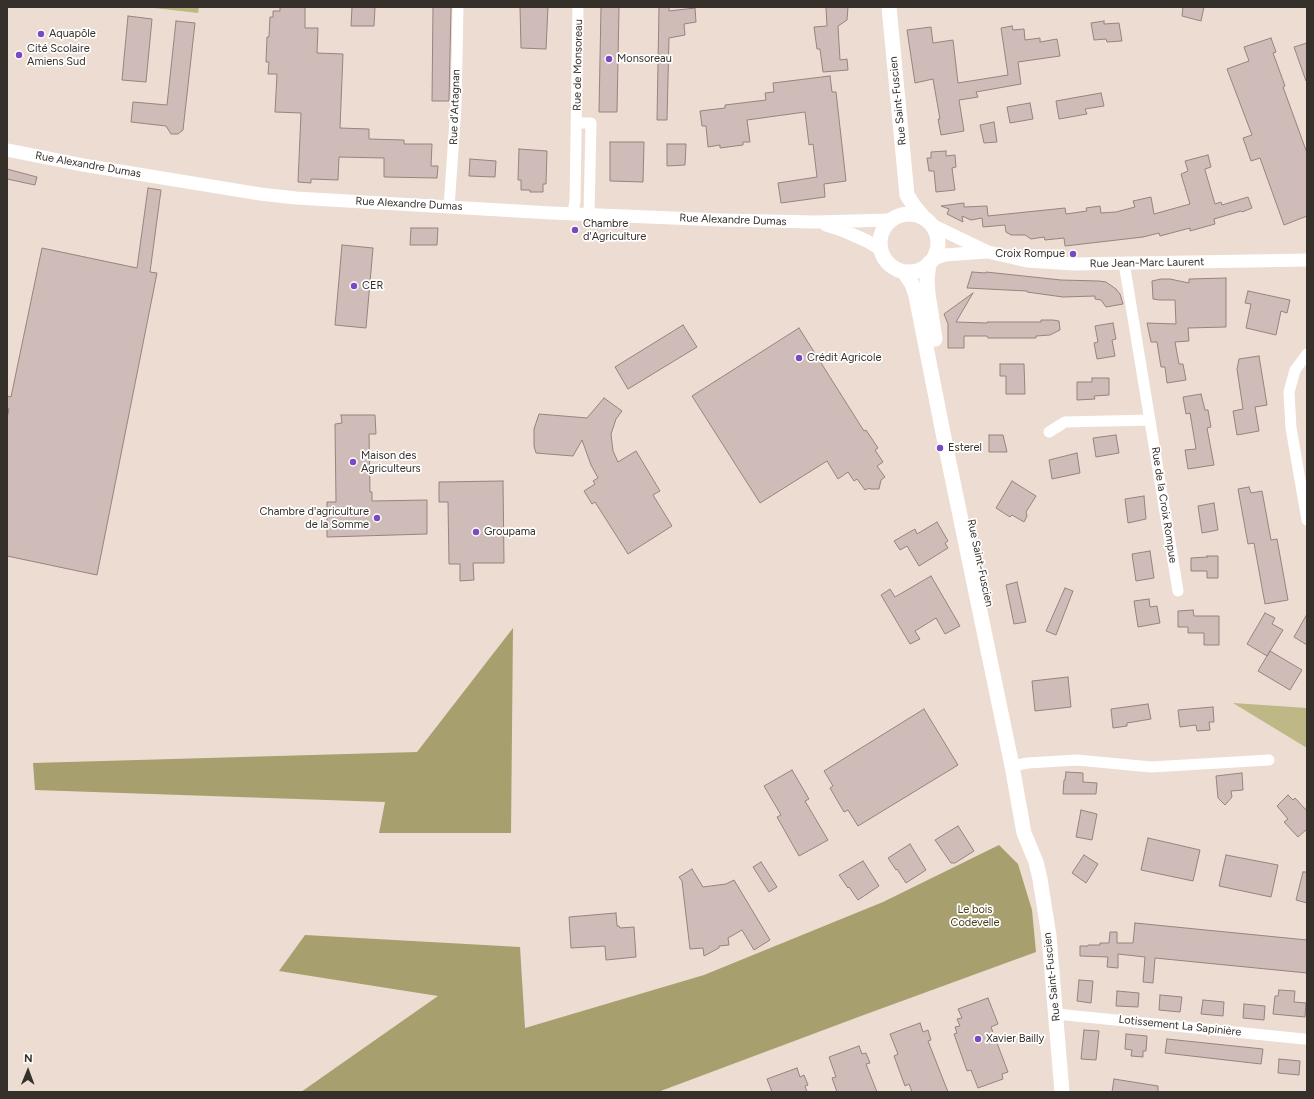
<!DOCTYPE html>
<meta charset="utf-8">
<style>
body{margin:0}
#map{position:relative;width:1314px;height:1099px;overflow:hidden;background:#eddcd1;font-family:Figtree,sans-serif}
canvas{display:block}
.frame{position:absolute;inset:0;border:8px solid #36302b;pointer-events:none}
.north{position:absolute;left:8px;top:1051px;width:40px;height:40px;-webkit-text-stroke:3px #fff;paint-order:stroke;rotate:1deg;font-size:11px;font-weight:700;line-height:16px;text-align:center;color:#36302b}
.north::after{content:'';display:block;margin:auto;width:14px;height:18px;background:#36302b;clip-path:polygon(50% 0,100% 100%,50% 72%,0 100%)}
</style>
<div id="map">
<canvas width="1314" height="1099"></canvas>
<div class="frame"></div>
<div class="north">N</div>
</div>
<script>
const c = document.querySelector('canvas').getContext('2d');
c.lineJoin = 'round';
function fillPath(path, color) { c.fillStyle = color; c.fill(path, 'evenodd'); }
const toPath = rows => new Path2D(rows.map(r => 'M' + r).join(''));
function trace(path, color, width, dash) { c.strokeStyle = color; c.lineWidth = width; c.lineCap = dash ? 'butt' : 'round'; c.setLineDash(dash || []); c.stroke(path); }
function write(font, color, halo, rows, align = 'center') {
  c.font = font + ' Figtree,sans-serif'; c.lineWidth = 3.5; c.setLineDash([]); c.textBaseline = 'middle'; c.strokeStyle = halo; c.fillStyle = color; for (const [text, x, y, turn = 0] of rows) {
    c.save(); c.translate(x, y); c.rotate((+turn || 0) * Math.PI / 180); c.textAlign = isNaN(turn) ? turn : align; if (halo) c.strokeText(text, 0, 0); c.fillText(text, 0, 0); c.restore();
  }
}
const green = toPath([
 [146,7,199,7,198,13],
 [1233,703,1307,708,1307,748]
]);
const forest = toPath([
 [513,628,511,833,379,833,385,802,35,790,33,763,417,752],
 [999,845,1018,864,1032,910,1036,952,861,1016,658,1092,301,1092,438,996,279,971,305,935,520,947,525,1028,704,975,883,902]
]);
const building = toPath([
 [280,7,305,7,305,28,318,28,317,53,343,54,340,128,369,129,369,139,404,140,404,144,432,144,431,166,438,166,437,178,384,177,384,158,339,157,338,180,311,179,311,183,298,182,301,113,275,112,277,74,268,74,269,62,266,62,267,37,269,37,270,17,273,17,273,11,280,11,280,7],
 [352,7,375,7,374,26,351,26,352,7],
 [433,7,451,7,449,101,432,101,433,7],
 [520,7,548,7,546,49,521,48,520,7],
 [601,7,619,7,617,112,599,112,601,7],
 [659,7,669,7,669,11,695,8,696,22,684,24,685,35,669,38,667,120,657,120,659,7],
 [828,7,848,7,847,20,838,26,840,60,847,59,848,70,823,72,820,49,817,49,814,27,827,26,826,8,828,7],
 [1183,7,1204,7,1201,21,1182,16,1183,7],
 [128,16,152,19,146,82,122,80,128,16],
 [176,21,195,23,183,130,178,134,171,134,166,126,131,122,133,102,167,105,176,21],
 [1104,21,1104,24,1119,23,1122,41,1107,42,1106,39,1094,40,1091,23,1104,21],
 [1012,26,1013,30,1024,29,1025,40,1040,38,1040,42,1057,39,1060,56,1018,62,1021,84,976,92,978,97,959,100,964,131,941,135,938,119,940,119,933,79,915,83,907,30,931,27,933,43,953,40,958,83,1008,75,1001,28,1012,26],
 [1271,38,1276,52,1273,53,1285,86,1283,87,1307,153,1307,216,1284,225,1260,158,1251,161,1243,138,1252,135,1227,69,1249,61,1244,47,1271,38],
 [1307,43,1307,80,1306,81,1294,47,1307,43],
 [830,76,832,92,836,92,846,181,824,184,825,197,781,203,778,183,817,177,813,144,809,145,805,112,747,120,750,142,743,142,743,145,720,148,720,145,708,147,706,126,702,126,700,111,725,108,725,105,766,100,765,93,774,92,773,83,830,76],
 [1101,93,1104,106,1085,109,1087,114,1059,119,1056,101,1101,93],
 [1030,103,1033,119,1010,123,1007,107,1030,103],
 [994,122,997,142,984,143,980,125,994,122],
 [610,142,644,142,643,182,610,181,610,142],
 [667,144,686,144,685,165,667,166,667,144],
 [519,149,547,151,546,184,543,184,543,192,530,192,530,190,521,190,521,180,518,180,519,149],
 [946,151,946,156,955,155,956,167,952,168,955,190,936,192,934,171,929,171,927,158,931,158,931,152,946,151],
 [1208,155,1211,167,1205,169,1205,170,1215,204,1221,202,1222,205,1248,197,1252,208,1242,212,1241,211,1214,219,1215,224,1190,231,1190,228,1160,236,1159,233,1143,237,1065,246,1064,238,1045,240,1044,237,1031,239,1025,235,1011,235,1006,232,1005,225,983,227,982,218,971,220,962,216,963,222,947,214,949,209,941,206,964,203,964,207,987,206,988,216,1065,208,1066,214,1087,211,1086,208,1100,206,1101,213,1116,212,1135,207,1133,201,1151,197,1154,214,1190,204,1181,174,1188,171,1185,161,1208,155],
 [470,159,496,161,495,177,469,176,470,159],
 [7,169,37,177,35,185,7,179,7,169],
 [148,188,161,190,150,272,157,273,97,575,7,556,7,418,9,409,7,408,7,396,11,397,42,248,137,268,148,188],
 [411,228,438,228,437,245,410,245,411,228],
 [342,245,373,248,366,328,335,325,342,245],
 [972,272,986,273,986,272,1061,280,1099,281,1106,282,1116,289,1120,294,1123,304,1106,307,1101,300,1095,299,1095,296,1063,297,1027,292,1027,291,967,288,972,272],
 [1226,278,1226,327,1188,328,1189,341,1175,342,1179,364,1183,364,1186,380,1167,383,1165,367,1161,367,1157,342,1151,342,1147,323,1176,324,1175,300,1160,300,1153,299,1152,281,1161,279,1170,279,1189,283,1189,279,1226,278],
 [1248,291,1290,300,1287,313,1281,311,1276,335,1246,328,1251,304,1245,303,1248,291],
 [973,293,956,322,987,323,987,322,1041,322,1041,320,1053,320,1059,321,1060,330,1050,335,1036,336,1036,338,988,338,987,336,964,336,964,348,948,348,948,324,944,314,973,293],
 [1113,323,1116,339,1112,340,1115,356,1097,359,1094,343,1098,342,1095,326,1113,323],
 [683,325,697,347,628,389,615,367,683,325],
 [799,328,864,431,866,430,878,448,875,450,883,462,877,466,885,477,881,480,879,489,870,489,869,488,865,490,857,479,854,481,848,472,838,479,827,461,760,503,692,396,799,328],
 [1259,356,1267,405,1255,407,1259,431,1237,435,1233,411,1243,409,1237,369,1239,359,1259,356],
 [1000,364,1024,364,1025,394,1006,394,1006,376,1000,376,1000,364],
 [1092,378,1109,378,1109,395,1094,396,1095,399,1077,400,1077,382,1092,382,1092,378],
 [1201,394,1205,410,1208,410,1211,427,1207,428,1214,465,1188,469,1185,450,1196,449,1190,413,1186,414,1183,397,1201,394],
 [604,398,622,411,616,419,611,434,613,451,618,462,636,451,660,491,653,495,672,526,628,554,595,502,592,504,584,491,595,484,593,481,598,478,591,465,582,440,573,456,536,453,534,446,534,429,539,414,587,418,604,398],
 [341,415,375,415,376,434,369,434,370,492,372,492,372,501,427,500,427,534,327,537,327,502,336,502,335,424,342,423,341,415],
 [989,435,1003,435,1007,452,989,452,989,435],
 [1116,435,1119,453,1096,457,1093,438,1116,435],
 [1077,453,1080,473,1052,479,1049,460,1077,453],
 [503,481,504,563,473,563,474,580,460,581,460,564,449,564,448,502,439,502,439,482,503,481],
 [1012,481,1036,496,1026,512,1027,516,1024,522,1012,515,1010,517,996,508,1012,481],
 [1249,487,1251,493,1262,491,1271,540,1277,539,1288,600,1265,604,1254,543,1248,544,1238,489,1249,487],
 [1144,496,1146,519,1128,523,1125,499,1144,496],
 [1214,503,1218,530,1202,533,1198,506,1214,503],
 [937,522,948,541,945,543,948,548,919,566,907,546,900,550,894,541,915,529,917,534,937,522],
 [1150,551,1154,578,1136,581,1132,554,1150,551],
 [1207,556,1218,556,1218,578,1207,578,1207,571,1191,571,1191,558,1208,557,1207,556],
 [931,576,960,626,945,634,936,618,915,631,920,639,910,644,881,595,890,589,895,597,931,576],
 [1017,582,1026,622,1014,624,1006,585,1017,582],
 [1065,588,1073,591,1056,635,1046,631,1065,588],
 [1149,599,1150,607,1157,606,1160,623,1138,627,1134,601,1149,599],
 [1193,610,1194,616,1219,616,1219,645,1204,645,1204,633,1188,633,1188,627,1178,627,1178,611,1193,610],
 [1265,613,1275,618,1272,624,1283,630,1267,656,1247,644,1265,613],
 [1307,614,1307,645,1294,637,1307,614],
 [1270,651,1302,670,1290,690,1258,671,1270,651],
 [1068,677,1071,707,1035,711,1032,681,1068,677],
 [1148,704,1151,719,1127,723,1127,726,1113,728,1111,709,1148,704],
 [1213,707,1214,722,1209,722,1210,730,1197,731,1196,725,1180,727,1178,710,1213,707],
 [924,709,958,765,858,826,848,810,844,812,830,788,833,786,824,771,924,709],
 [792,770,809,799,805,801,828,840,799,856,777,817,781,815,764,786,792,770],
 [1066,772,1083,773,1083,782,1097,783,1096,794,1063,794,1064,780,1065,780,1066,772],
 [1242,773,1243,790,1231,791,1232,797,1225,805,1218,798,1216,776,1242,773],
 [1288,795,1293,800,1295,798,1307,811,1307,829,1298,837,1284,822,1288,819,1277,806,1288,795],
 [1081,810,1097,814,1092,840,1076,837,1081,810],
 [958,826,974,851,955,863,951,863,935,840,958,826],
 [1148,838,1200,850,1193,881,1141,870,1148,838],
 [910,844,926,870,906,883,897,869,896,870,888,858,910,844],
 [1084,855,1098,864,1086,883,1072,873,1084,855],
 [1226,855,1278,865,1271,897,1219,886,1226,855],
 [863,861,879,886,858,900,849,887,848,888,839,875,863,861],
 [761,862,777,887,769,892,753,867,761,862],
 [692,869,703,887,726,884,734,880,770,940,754,950,742,930,728,938,729,945,719,946,719,948,704,956,703,948,690,949,682,881,679,877,692,869],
 [1303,872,1307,872,1307,903,1296,900,1303,872],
 [616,913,617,926,619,926,620,928,634,927,636,957,606,960,605,946,571,948,569,917,616,913],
 [1135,923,1307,940,1307,973,1155,958,1153,983,1143,982,1145,957,1118,954,1118,968,1107,967,1108,957,1080,956,1080,946,1088,946,1088,945,1100,945,1100,943,1109,943,1110,932,1117,932,1117,943,1133,943,1135,923],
 [1079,980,1093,981,1091,1003,1077,1001,1079,980],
 [1279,990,1295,991,1294,1002,1306,1003,1305,1017,1273,1014,1275,996,1278,996,1279,990],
 [1117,991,1139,993,1138,1007,1116,1006,1117,991],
 [1160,995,1182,997,1180,1012,1159,1010,1160,995],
 [988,998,998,1024,991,1027,1008,1072,1002,1074,1003,1079,978,1088,971,1070,967,1071,954,1034,957,1033,955,1027,960,1026,957,1019,962,1018,958,1009,988,998],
 [1203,1000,1224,1002,1223,1016,1201,1014,1203,1000],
 [1244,1004,1265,1006,1264,1020,1243,1018,1244,1004],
 [920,1023,923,1032,928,1030,931,1040,928,1041,948,1092,912,1092,909,1084,905,1086,894,1056,898,1054,890,1034,920,1023],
 [1084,1030,1099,1031,1096,1060,1081,1059,1084,1030],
 [1126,1034,1147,1036,1146,1051,1143,1051,1143,1057,1131,1056,1132,1050,1125,1049,1126,1034],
 [1167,1039,1263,1049,1261,1064,1165,1053,1167,1039],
 [859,1046,862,1054,866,1053,870,1063,866,1064,877,1092,837,1092,832,1078,836,1077,829,1057,859,1046],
 [1279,1059,1300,1061,1299,1075,1278,1073,1279,1059],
 [797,1068,800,1077,804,1075,808,1085,805,1086,807,1092,772,1092,767,1079,797,1068],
 [1114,1079,1158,1086,1158,1092,1112,1092,1114,1079]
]);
const minor = toPath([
 [577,123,591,123,589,214],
 [449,207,456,106,458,7],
 [573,213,575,201,578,7],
 [1124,263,1178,591],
 [1307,354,1295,370,1289,392,1291,428,1307,520],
 [1049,432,1065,422,1150,420],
 [1012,766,1028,763,1077,760,1151,767,1269,760],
 [1056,1014,1304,1039]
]);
const tertiary = toPath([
 [7,150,83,165,260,194,296,198,551,213,721,220,815,222,890,220],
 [826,225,842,230,867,241,880,249],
 [932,225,988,252,1027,261,1074,264,1307,260],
 [933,259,945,255,986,252]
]);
const secondary = toPath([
 [889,7,907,195,914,206,925,219],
 '880 243a29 29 0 1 1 58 0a29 29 0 1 1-58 0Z',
 [929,263,927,279,928,294,935,339],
 [904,272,912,284,916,296,946,448,1012,766,1024,833,1036,862,1040,879,1049,936,1062,1092]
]);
const markers = [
 [41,34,4,"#784bc4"],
 [19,55,4,"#784bc4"],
 [609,59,4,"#784bc4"],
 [575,230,4,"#784bc4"],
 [1073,254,4,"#784bc4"],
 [354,286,4,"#784bc4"],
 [799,358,4,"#784bc4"],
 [940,448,4,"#784bc4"],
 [353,462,4,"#784bc4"],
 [377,518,4,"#784bc4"],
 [476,532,4,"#784bc4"],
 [978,1039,4,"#784bc4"]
];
const poiNames = [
 ["Aquapôle",49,34],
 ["Cité Scolaire",27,49],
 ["Amiens Sud",27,62],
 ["Monsoreau",617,59],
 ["Chambre",583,224],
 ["d'Agriculture",583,237],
 ["Croix Rompue",1065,254,"right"],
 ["CER",362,286],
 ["Crédit Agricole",807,358],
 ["Esterel",948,448],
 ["Maison des",361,456],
 ["Agriculteurs",361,469],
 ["Chambre d'agriculture",369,512,"right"],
 ["de la Somme",369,525,"right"],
 ["Groupama",484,532],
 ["Xavier Bailly",986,1039]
];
const streetNames = [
 ["Rue de Monsoreau",578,65,-89],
 ["Rue Saint-Fuscien",898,101,-96],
 ["Rue d'Artagnan",455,107,-88],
 ["Rue Alexandre Dumas",88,165,10],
 ["Rue Alexandre Dumas",409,204,3],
 ["Rue Alexandre Dumas",733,220,2],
 ["Rue Jean-Marc Laurent",1147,263,-1],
 ["Rue de la Croix Rompue",1164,505,81],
 ["Rue Saint-Fuscien",980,563,78],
 ["Rue Saint-Fuscien",1052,977,-96],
 ["Lotissement La Sapinière",1180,1026,6]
];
const parkNames = [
 ["Le bois",975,910],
 ["Codevelle",975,923]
];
fillPath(green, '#beb786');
fillPath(forest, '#a79f6d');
fillPath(building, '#cfbbb7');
trace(building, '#96837f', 1);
trace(minor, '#fff', 11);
trace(tertiary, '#fff', 13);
trace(secondary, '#fff', 15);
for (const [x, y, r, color] of markers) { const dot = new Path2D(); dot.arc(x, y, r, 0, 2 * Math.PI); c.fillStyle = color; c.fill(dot); trace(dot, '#fff', 1.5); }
write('11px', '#36302b', '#fff', poiNames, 'left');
write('11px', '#36302b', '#fff', streetNames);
write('11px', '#453e15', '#fff', parkNames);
</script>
